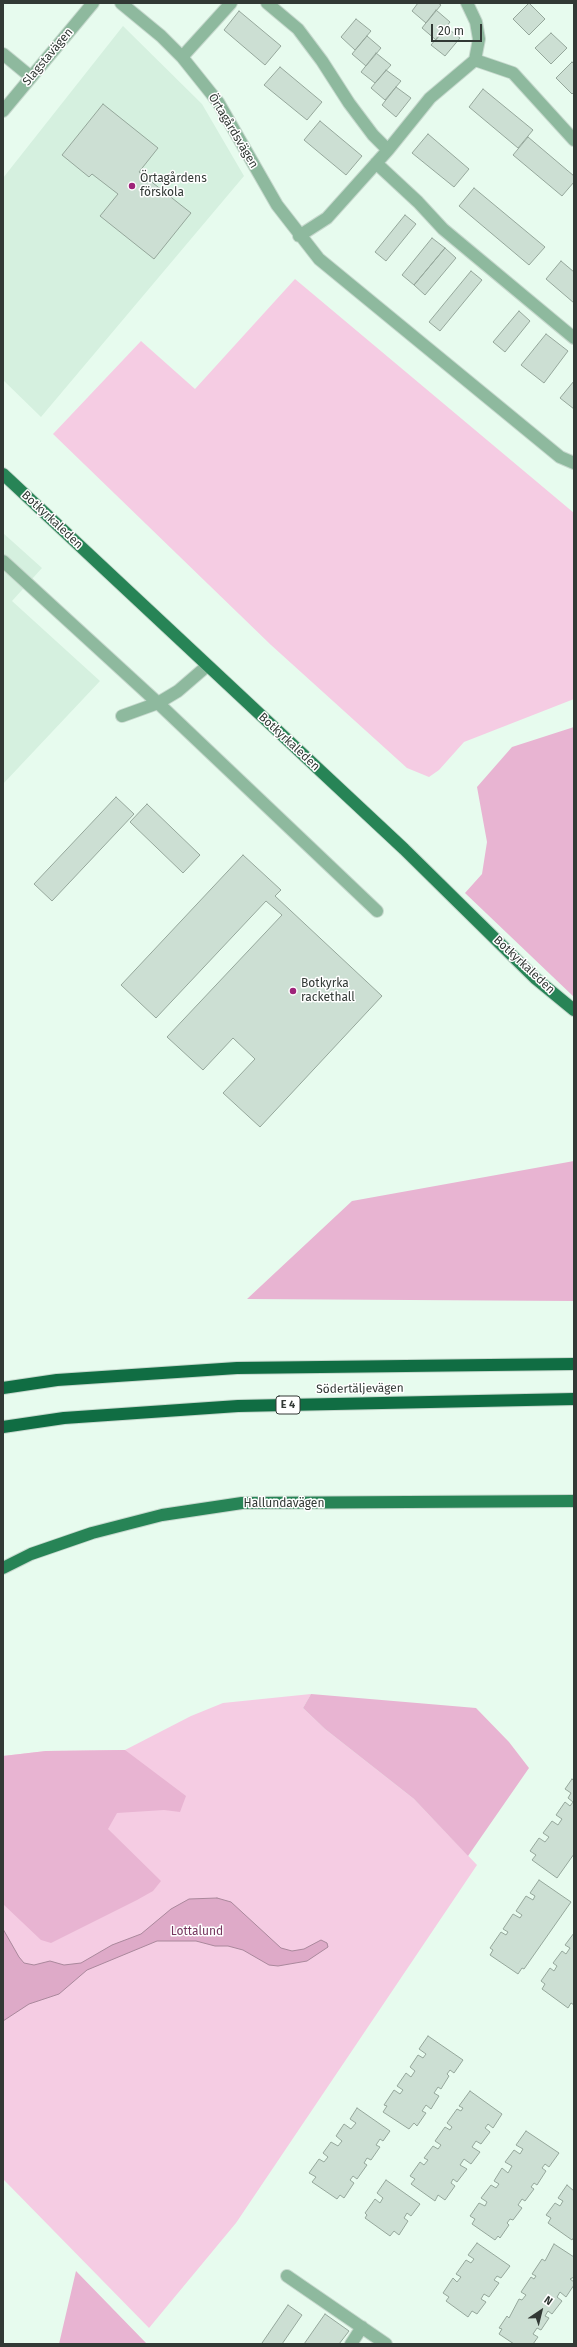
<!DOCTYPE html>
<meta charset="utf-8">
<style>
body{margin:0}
#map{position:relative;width:577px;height:2347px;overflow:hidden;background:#e7fbee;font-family:"Fira Sans",sans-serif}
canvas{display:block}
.frame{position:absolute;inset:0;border:4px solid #323935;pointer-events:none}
.north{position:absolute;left:521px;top:2291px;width:40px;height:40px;-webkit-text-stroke:3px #fff;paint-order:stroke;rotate:35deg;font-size:11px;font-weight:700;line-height:16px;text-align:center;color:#323935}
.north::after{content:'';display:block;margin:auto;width:14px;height:18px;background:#323935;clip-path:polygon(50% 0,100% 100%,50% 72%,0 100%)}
.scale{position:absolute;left:431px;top:24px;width:51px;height:18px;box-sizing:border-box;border:2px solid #323935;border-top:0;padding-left:5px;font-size:12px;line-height:14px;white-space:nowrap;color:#323935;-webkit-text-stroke:3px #fff;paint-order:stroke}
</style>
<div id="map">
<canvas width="577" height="2347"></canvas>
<div class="frame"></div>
<div class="north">N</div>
<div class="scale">20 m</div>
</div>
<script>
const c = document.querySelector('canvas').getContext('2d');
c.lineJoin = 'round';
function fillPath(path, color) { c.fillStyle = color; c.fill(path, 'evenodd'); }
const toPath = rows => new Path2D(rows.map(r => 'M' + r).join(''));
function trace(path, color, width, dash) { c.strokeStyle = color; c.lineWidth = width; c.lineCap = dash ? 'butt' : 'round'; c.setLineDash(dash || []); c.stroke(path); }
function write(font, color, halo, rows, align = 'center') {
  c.font = font + ' "Fira Sans",sans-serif'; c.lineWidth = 3; c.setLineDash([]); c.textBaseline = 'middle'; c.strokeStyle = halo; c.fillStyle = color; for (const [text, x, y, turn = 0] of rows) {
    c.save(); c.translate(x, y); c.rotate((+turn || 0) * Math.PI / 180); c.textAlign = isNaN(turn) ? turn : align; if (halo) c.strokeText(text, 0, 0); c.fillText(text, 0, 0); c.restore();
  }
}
const built = toPath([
 [123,26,202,104,244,176,41,417,3,380,3,178],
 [3,533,42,568,12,601,100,681,3,784]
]);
const green = toPath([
 [295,279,574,513,574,699,464,742,439,770,429,777,407,768,271,645,53,434,141,341,195,389],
 [311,1694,303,1708,325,1729,414,1799,477,1865,236,2223,149,2328,3,2179,3,1756,46,1751,125,1750,191,1716,223,1703]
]);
const forest = toPath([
 [574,727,574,997,465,893,482,874,487,842,477,787,512,747],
 [574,1161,574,1301,247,1299,352,1201],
 [311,1694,476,1708,509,1742,529,1768,468,1856,414,1799,325,1729,303,1708],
 [125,1750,186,1796,180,1812,164,1810,117,1813,108,1829,161,1881,153,1891,137,1900,51,1943,41,1940,3,1904,3,1756,46,1751],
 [76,2271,147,2344,59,2344]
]);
const water = toPath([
 [217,1898,231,1902,281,1948,292,1951,304,1949,321,1940,327,1943,328,1947,307,1961,278,1966,269,1965,243,1950,228,1946,215,1946,196,1941,157,1941,87,1970,59,1994,29,2004,3,2021,3,1929,19,1957,24,1963,34,1965,50,1961,64,1965,81,1963,112,1945,141,1934,171,1909,189,1899,217,1898]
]);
const building = toPath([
 [418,3,438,3,441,5,426,23,412,11,418,3],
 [529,3,545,19,529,35,513,19,529,3],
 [436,10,450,22,436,40,422,28,436,10],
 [239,11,281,46,265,65,224,30,239,11],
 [356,19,371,31,355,50,341,37,356,19],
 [446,27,460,38,445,56,431,45,446,27],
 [551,33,567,48,551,64,535,48,551,33],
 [367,36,381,48,366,66,352,54,367,36],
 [376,53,391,65,375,83,361,72,376,53],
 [572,62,574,64,574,92,572,94,556,78,572,62],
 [280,67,322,102,307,120,264,85,280,67],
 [386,70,401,81,385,100,371,88,386,70],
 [396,87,411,98,396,117,382,105,396,87],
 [483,89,533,130,518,148,469,107,483,89],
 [103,104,158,148,139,172,191,213,154,259,100,216,118,194,92,174,89,177,62,155,103,104],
 [320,121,362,156,346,175,304,140,320,121],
 [428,134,469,169,454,187,412,153,428,134],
 [528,137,574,176,574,182,562,196,513,155,528,137],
 [474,188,545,247,529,265,459,206,474,188],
 [405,215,416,224,386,261,375,252,405,215],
 [432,238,445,248,414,285,402,275,432,238],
 [445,248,456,258,425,295,414,285,445,248],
 [561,261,574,272,574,303,546,279,561,261],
 [471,271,482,280,440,331,429,322,471,271],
 [519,311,530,321,505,352,493,342,519,311],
 [546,334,568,351,544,383,521,365,546,334],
 [574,381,574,409,560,398,574,381],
 [116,797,134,814,52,901,34,884,116,797],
 [147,804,200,855,183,873,130,822,147,804],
 [243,855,281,890,275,896,382,996,260,1127,223,1093,255,1059,233,1038,203,1070,167,1037,282,915,266,901,156,1018,121,985,243,855],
 [572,1779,574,1781,574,1854,557,1878,532,1860,536,1855,530,1851,539,1838,545,1842,549,1837,543,1833,552,1821,558,1825,562,1819,556,1815,565,1802,570,1806,573,1802,568,1798,571,1793,565,1789,572,1779],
 [539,1880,571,1902,524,1969,522,1968,518,1974,490,1955,493,1950,490,1948,501,1932,506,1935,508,1932,503,1929,513,1914,520,1918,522,1915,516,1911,526,1896,533,1900,535,1896,530,1893,539,1880],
 [574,1933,574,2005,571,2003,568,2008,542,1989,545,1984,541,1981,550,1968,554,1971,557,1966,553,1963,562,1951,566,1954,570,1948,565,1945,574,1933],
 [428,2036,463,2060,454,2073,450,2070,447,2074,449,2076,441,2089,438,2087,434,2093,439,2096,431,2109,426,2105,422,2111,426,2113,417,2126,414,2123,409,2129,383,2112,387,2106,384,2105,394,2090,400,2094,403,2090,397,2086,406,2073,411,2077,415,2071,410,2067,418,2055,423,2058,426,2054,419,2049,428,2036],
 [470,2091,502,2114,493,2128,488,2124,485,2128,490,2132,481,2144,476,2141,472,2147,480,2152,471,2164,464,2159,460,2165,467,2169,457,2182,453,2179,451,2183,455,2186,445,2200,438,2195,435,2201,411,2184,415,2179,410,2176,420,2162,424,2165,428,2160,424,2158,433,2146,438,2149,441,2145,435,2141,445,2127,450,2130,452,2127,447,2123,457,2109,461,2111,463,2108,459,2106,470,2091],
 [357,2108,390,2131,383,2141,380,2139,376,2145,380,2147,371,2160,367,2158,364,2163,367,2165,357,2179,353,2176,350,2180,354,2183,344,2198,340,2195,337,2199,312,2182,316,2177,309,2173,319,2159,324,2162,328,2157,323,2153,331,2142,338,2146,342,2141,336,2136,344,2124,351,2129,356,2123,350,2119,357,2108],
 [526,2131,559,2153,549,2167,545,2164,542,2168,546,2171,537,2185,534,2183,531,2187,534,2189,525,2201,522,2199,518,2205,522,2208,513,2220,510,2219,507,2223,509,2225,500,2238,498,2236,495,2240,472,2224,475,2219,470,2216,479,2203,485,2206,487,2202,481,2198,491,2185,496,2188,499,2184,494,2181,502,2168,508,2173,512,2166,505,2162,514,2150,520,2154,523,2149,516,2145,526,2131],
 [386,2180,420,2204,411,2216,407,2213,404,2218,408,2221,399,2235,394,2231,390,2236,365,2218,367,2215,365,2213,375,2199,380,2203,383,2198,377,2193,386,2180],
 [567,2185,574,2191,574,2237,572,2240,548,2223,551,2218,546,2215,555,2203,560,2206,563,2201,558,2198,567,2185],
 [477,2243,510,2266,501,2278,497,2276,494,2280,499,2283,489,2297,484,2294,481,2299,486,2302,477,2314,472,2311,468,2317,446,2301,449,2297,443,2293,453,2278,457,2282,461,2277,456,2274,466,2260,471,2263,474,2259,468,2255,477,2243],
 [554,2244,574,2257,574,2277,570,2279,574,2282,574,2285,566,2297,560,2292,557,2297,562,2301,552,2314,548,2311,545,2316,549,2318,541,2330,537,2328,533,2334,538,2337,533,2344,514,2344,499,2334,502,2329,499,2328,507,2316,509,2318,519,2299,522,2300,526,2295,521,2292,531,2277,534,2279,536,2276,532,2274,542,2259,545,2261,554,2244],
 [288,2305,302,2315,282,2344,264,2344,262,2343,288,2305],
 [325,2314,349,2331,339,2344,304,2344,325,2314]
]);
const minor = toPath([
 [121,3,161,36,182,57,218,102,277,205,319,259,560,457,574,463],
 [267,3,298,29,322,61,349,103,373,135,388,150],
 [3,54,31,77],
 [182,57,231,3],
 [475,60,513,73,574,140],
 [3,111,93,3],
 [376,163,418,202,443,229,574,338],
 [299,236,327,218,388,150,430,98,475,60,479,39,476,22,467,3],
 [3,561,158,703,377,911],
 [122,716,158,703,178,691,207,666],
 [287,2276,386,2344],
 [351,2344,362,2327]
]);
const major = toPath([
 [3,474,404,849,535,978,574,1010],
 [3,1568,31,1554,92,1533,162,1515,242,1503,574,1501]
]);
const highway = toPath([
 [3,1388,57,1380,237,1368,574,1364],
 [3,1427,64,1418,238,1406,574,1399]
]);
const markers = [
 [132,186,4,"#9e2379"],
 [293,991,4,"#9e2379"]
];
const shields = [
 [288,1405,24]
];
const shieldNames = [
 ["E 4",288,1405]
];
const streetNames = [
 ["Slagstavägen",48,57,-50],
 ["Örtagårdsvägen",233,131,59],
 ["Botkyrkaleden",52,520,43],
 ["Botkyrkaleden",289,742,43],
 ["Botkyrkaleden",524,965,43],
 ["Södertäljevägen",360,1389,-1],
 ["Hallundavägen",284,1504]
];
const poiNames = [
 ["Örtagårdens",140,179],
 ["förskola",140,193],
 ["Botkyrka",301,984],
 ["rackethall",301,998]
];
const parkNames = [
 ["Lottalund",197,1932]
];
fillPath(built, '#d5f0df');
fillPath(green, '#f5cce3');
fillPath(forest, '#e8b4d2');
fillPath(water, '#deaac8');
trace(water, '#aa889c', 1);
fillPath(building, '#ccdfd3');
trace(building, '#95a79b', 1);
trace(minor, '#c6d8cd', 14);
trace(major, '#c6d8cd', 14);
trace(highway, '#c6d8cd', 14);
trace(minor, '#8eb99e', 12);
trace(major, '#278456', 12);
trace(highway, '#106d43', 12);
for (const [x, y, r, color] of markers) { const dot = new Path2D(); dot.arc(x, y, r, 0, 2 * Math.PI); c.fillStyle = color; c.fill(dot); trace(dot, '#fff', 1.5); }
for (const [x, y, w] of shields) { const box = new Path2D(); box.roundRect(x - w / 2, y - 9, w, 18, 3); c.fillStyle = '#fff'; c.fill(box); trace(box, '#323935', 1); }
write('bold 11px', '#323935', null, shieldNames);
write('12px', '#323935', '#fff', streetNames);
write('12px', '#323935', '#fff', poiNames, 'left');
write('12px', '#75365e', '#fff', parkNames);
</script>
